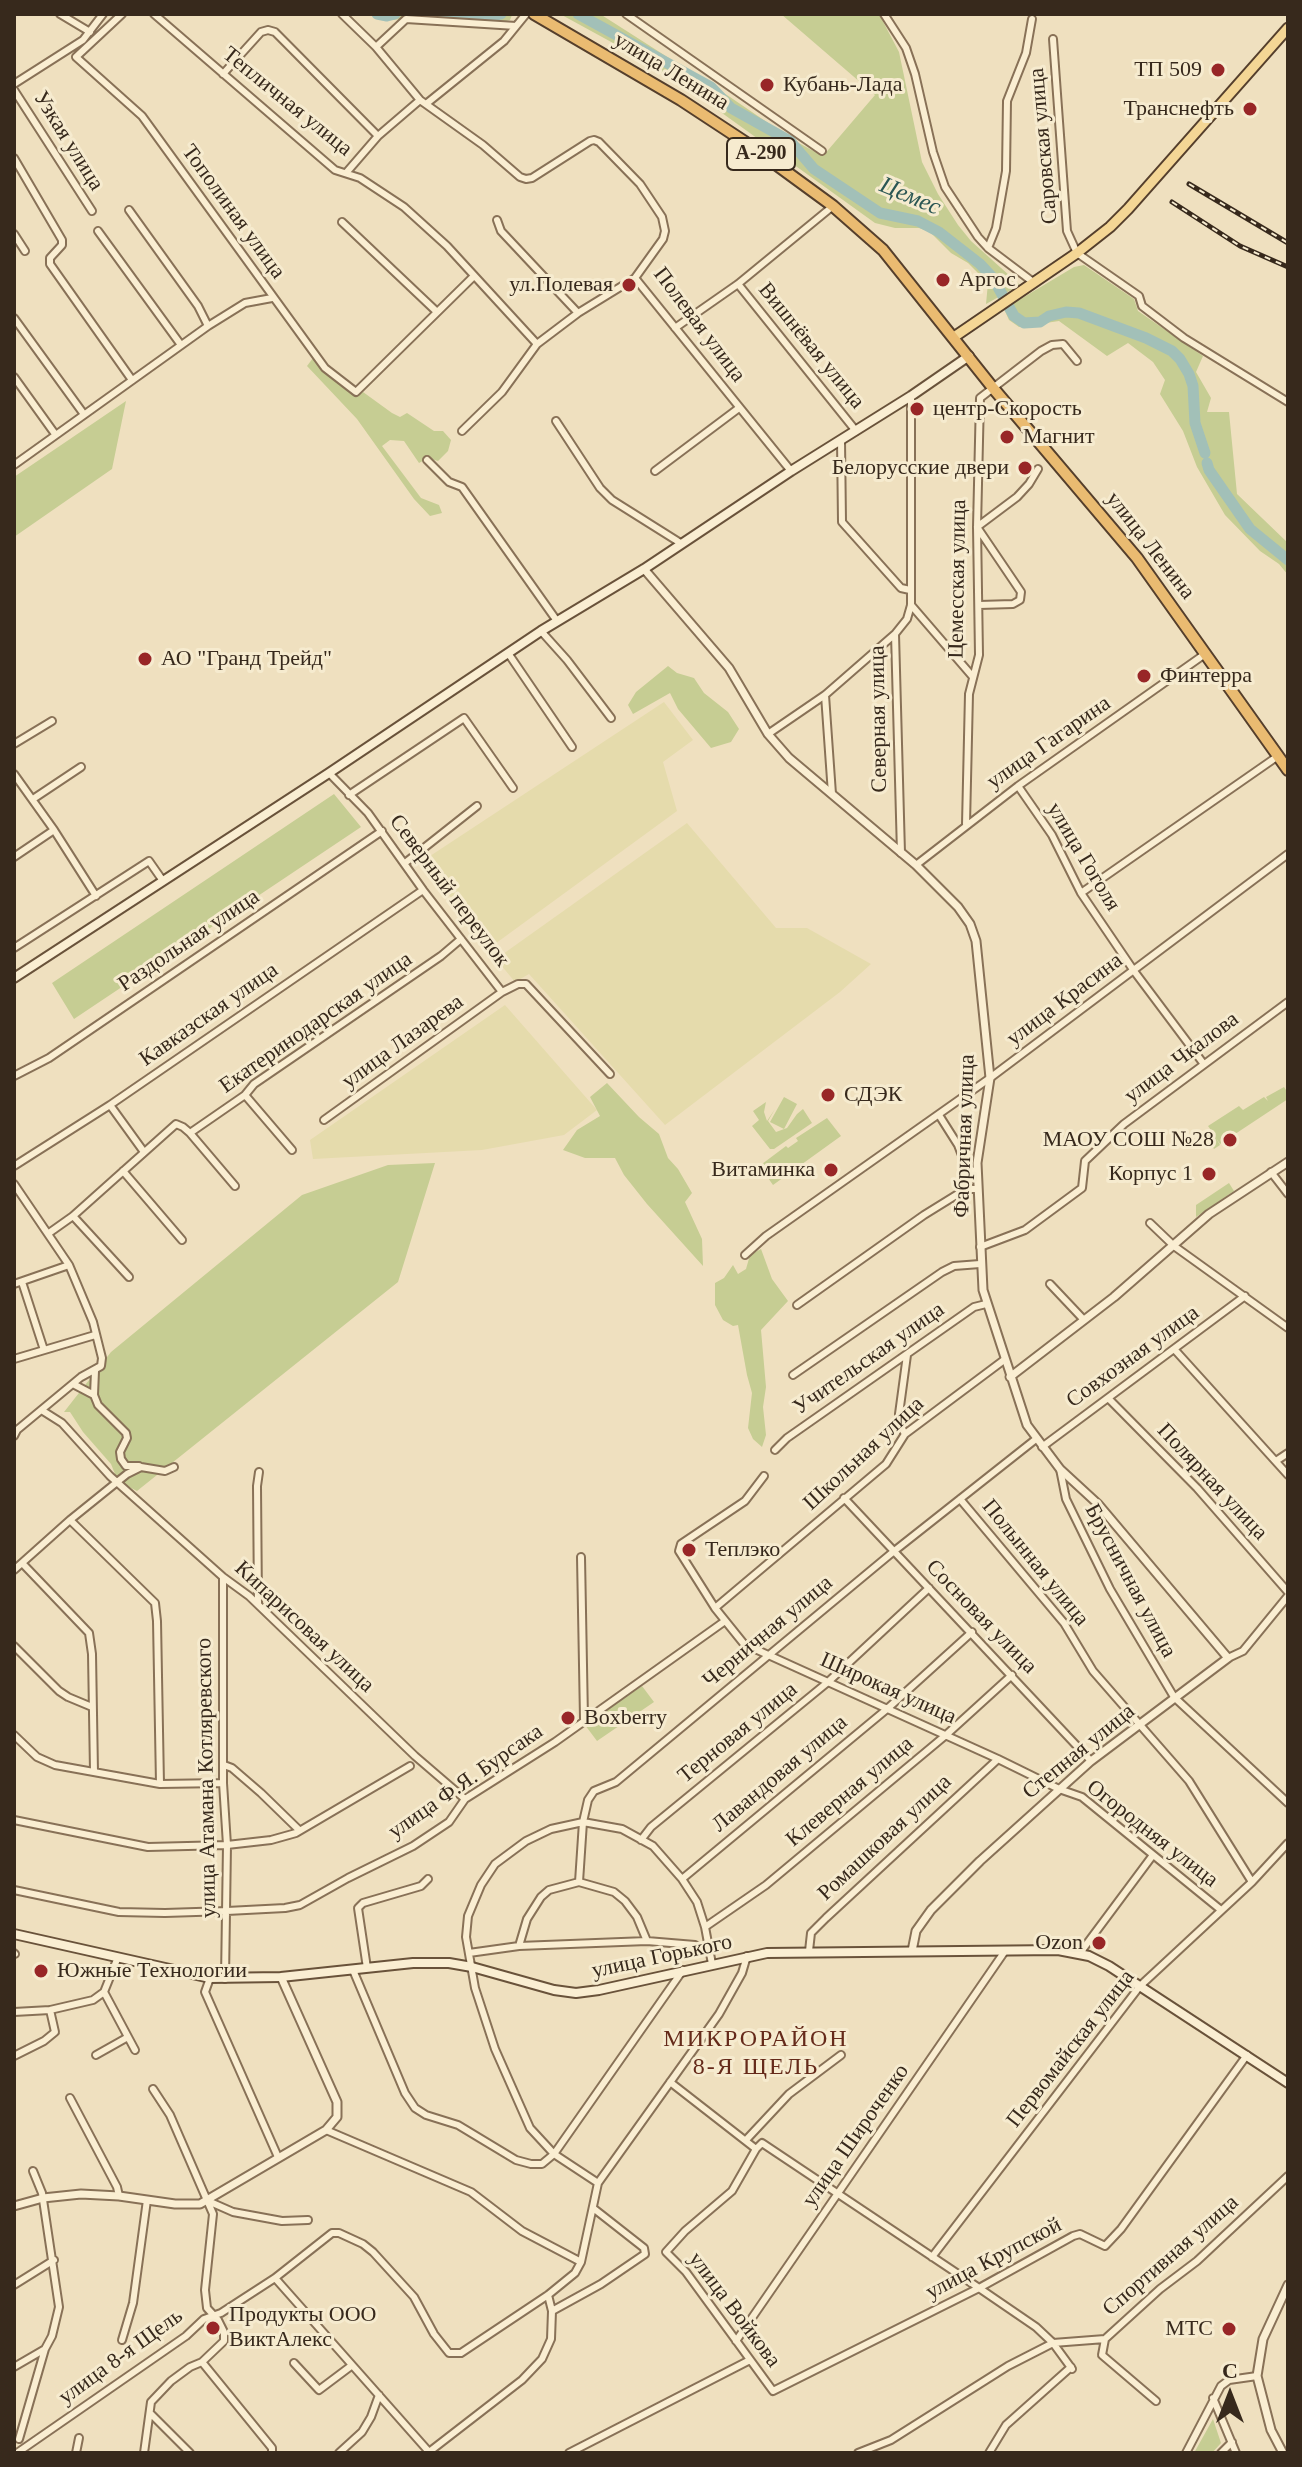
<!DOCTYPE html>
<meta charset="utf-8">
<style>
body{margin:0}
#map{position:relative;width:1302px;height:2467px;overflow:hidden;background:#efe0bf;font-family:Georgia,serif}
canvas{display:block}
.frame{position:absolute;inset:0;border:16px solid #37291c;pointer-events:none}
.north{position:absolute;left:1190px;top:2355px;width:80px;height:80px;-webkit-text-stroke:6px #f6ebcf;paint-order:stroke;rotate:0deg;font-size:22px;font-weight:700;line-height:32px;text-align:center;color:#37291c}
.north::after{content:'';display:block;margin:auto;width:28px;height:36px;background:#37291c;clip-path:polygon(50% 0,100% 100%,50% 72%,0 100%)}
</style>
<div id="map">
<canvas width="1302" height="2467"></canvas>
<div class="frame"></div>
<div class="north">С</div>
</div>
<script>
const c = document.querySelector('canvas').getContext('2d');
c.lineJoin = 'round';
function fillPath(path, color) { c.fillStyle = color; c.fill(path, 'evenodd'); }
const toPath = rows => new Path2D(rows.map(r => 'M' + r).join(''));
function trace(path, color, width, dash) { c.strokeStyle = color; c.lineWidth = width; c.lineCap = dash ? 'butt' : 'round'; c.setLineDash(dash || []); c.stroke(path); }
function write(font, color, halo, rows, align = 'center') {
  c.font = font + ' Georgia,serif'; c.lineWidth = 6; c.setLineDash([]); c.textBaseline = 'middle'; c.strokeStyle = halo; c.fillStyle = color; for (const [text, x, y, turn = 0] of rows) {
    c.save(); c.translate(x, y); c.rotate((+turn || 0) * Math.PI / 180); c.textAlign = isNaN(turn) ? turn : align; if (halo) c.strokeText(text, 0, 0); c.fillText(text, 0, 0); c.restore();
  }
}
const farmland = toPath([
 [664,702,693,740,663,762,677,811,488,949,424,860],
 [687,823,776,928,807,928,871,964,840,992,665,1125,529,974,515,982,496,959],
 [505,1005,597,1110,564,1135,482,1150,313,1159,310,1140]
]);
const green = toPath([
 [383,14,510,14,512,15,510,20,498,23,413,17,393,20],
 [560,14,600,14,730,97,793,140,823,156,875,95,781,14,879,14,899,52,922,162,938,194,958,225,971,241,1020,285,986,304,988,283,968,263,951,253,930,232,919,228,895,228,875,223,722,113,635,55],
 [1084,265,1134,299,1138,311,1203,356,1196,372,1211,398,1207,412,1229,412,1237,494,1288,543,1288,575,1279,564,1260,551,1225,515,1197,467,1183,431,1160,394,1165,380,1153,362,1128,343,1107,356,1059,321,1019,327,1009,320,1004,309,1074,267],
 [313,358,328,373,357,396,363,392,392,413,400,417,407,413,434,431,443,431,451,440,448,451,438,461,428,458,419,463,404,441,390,440,382,446,421,498,439,505,442,513,430,516,414,499,357,419,307,366],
 [126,401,112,469,14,537,14,477],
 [668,666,677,673,694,678,704,693,728,712,739,729,731,742,711,748,678,709,670,693,633,714,628,705,636,692],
 [334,794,361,827,74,1019,52,983],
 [607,1083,639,1117,659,1134,668,1158,678,1169,692,1193,685,1202,702,1239,703,1266,647,1204,624,1175,615,1158,585,1158,563,1150,577,1130,600,1116,590,1097],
 [1284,1087,1288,1093,1288,1099,1220,1144,1216,1138,1220,1145,1214,1149,1206,1137,1213,1133,1208,1126,1239,1106,1243,1110,1264,1097,1268,1101,1266,1097],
 [784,1097,797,1104,784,1129,770,1122],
 [766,1102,764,1112,767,1121,775,1109,768,1121,776,1132,787,1128,797,1114,803,1109,812,1123,774,1149,770,1149,752,1126,759,1120,753,1111],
 [827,1118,841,1136,773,1185,761,1168,762,1164,786,1146,788,1148,798,1141,796,1138],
 [435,1163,398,1282,137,1491,125,1485,115,1474,111,1464,83,1432,70,1412,64,1412,111,1352,302,1195,388,1165],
 [1229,1183,1234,1191,1196,1217,1196,1205],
 [761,1249,772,1279,788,1301,761,1330,766,1387,763,1407,766,1435,762,1447,753,1439,748,1428,752,1393,747,1375,738,1325,733,1326,723,1320,715,1305,715,1283,724,1278,733,1265,738,1274,746,1269,750,1255],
 [642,1686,654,1702,597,1741,585,1725],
 [1213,2419,1221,2443,1212,2453,1194,2453]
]);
const river = toPath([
 [377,14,387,16,395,14],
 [433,14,481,19,501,14],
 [578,14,711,87,731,108,790,141,814,169,880,213,918,221,939,232,980,264,993,278,1014,316,1024,323,1040,322,1049,316,1066,312,1079,313,1146,338,1172,351,1180,359,1189,374,1193,386,1195,423,1205,453],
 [1207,463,1209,470,1250,529,1288,560]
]);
const minor = toPath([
 [60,14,90,32],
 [122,14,76,57,142,116,325,368,356,392,474,276],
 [154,14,335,170,360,178,404,207,447,246,537,344],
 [342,14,376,47,420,100,483,145,520,177,526,179,532,178,590,141,594,140,599,142,640,184,662,217,665,231,663,239,635,278,578,313,537,344,502,392,462,431],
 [626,14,822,151],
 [884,14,906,48,915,74,933,152,945,187,978,237,988,248,1033,282],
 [1053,39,1067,231,1077,253,1139,296,1142,306,1184,338,1288,402],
 [376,47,406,19,516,26],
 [223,74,261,32,268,30,275,32,378,136],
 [14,84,83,40,103,14],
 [14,90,92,211],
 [426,104,504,41,526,14],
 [14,158,62,240,62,245,50,258,50,264,132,380],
 [346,173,378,136,420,100],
 [129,210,198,306,208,326],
 [497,220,501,231,578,313],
 [342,222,437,312],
 [98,231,181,345],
 [14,234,25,251],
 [988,248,996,228,1006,171,1007,101,1026,53,1032,19],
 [635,278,791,471],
 [738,284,856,431],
 [14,318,83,413],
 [675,328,738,284,833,206],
 [14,377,55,434],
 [556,421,600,488,612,500,682,544],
 [841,440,842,522,901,588,910,590],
 [427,460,449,482,462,487,557,621],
 [14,465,208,326,245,303,272,298],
 [655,471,739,408],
 [911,605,973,677],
 [979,605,1013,604,1020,600,1021,592,977,527,1017,497,1029,484,1038,469],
 [541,631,567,660,611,718],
 [508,653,572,747],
 [825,695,832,794],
 [768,734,825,695,895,634],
 [14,744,52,721],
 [329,773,368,813,423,890,502,992,518,984,526,984,610,1074],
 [14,774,54,830,96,896],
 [1018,786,1052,835,1081,893,1134,971,1203,1063],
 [349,795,464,718,513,788],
 [33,799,81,767],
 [966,824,969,694,979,655,977,527,980,398,1041,351,1052,345,1063,344,1077,361],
 [901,853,895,634,907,619,911,605,911,396],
 [14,857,54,830],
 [405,863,477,806],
 [916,865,1018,786,1205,654],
 [1081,893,1278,756],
 [14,948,149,861,163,881],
 [14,1076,49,1058,382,831],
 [245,1095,292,1150],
 [110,1105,144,1152],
 [939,1115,958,1145,966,1166,977,1174],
 [324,1120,502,992],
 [190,1133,245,1095,254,1084,441,956,461,939],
 [14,1166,110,1105,423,890],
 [123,1171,182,1240],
 [1271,1172,1288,1194],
 [14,1184,69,1265,93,1322,102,1358,101,1366,81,1377,17,1430,14,1436],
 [73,1216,129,1277],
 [1150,1223,1174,1246,1288,1328],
 [49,1233,73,1216,176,1124,183,1127,190,1133,235,1186],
 [980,1247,1025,1230,1082,1188,1085,1161,1124,1124,1288,1002],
 [745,1255,766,1236,990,1078,1288,854],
 [22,1282,44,1350],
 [14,1284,69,1265],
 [1050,1284,1084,1320],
 [797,1305,924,1215,966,1189,977,1189],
 [1175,1350,1288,1475],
 [14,1359,95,1335],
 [95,1371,94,1395,98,1405,126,1433,127,1438,120,1452,121,1459,126,1466,139,1466],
 [793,1375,942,1272,954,1266,980,1264],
 [73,1384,94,1395],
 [1108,1398,1197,1488,1288,1592],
 [43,1411,62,1423,110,1476,223,1577,249,1596,415,1756,465,1799],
 [905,1434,900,1425,899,1414,907,1355],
 [1042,1447,1245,1296],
 [775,1450,787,1438,974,1307,986,1304],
 [1276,1461,1288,1453],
 [1060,1469,1066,1499,1110,1589,1174,1697,1288,1803],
 [764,1476,745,1501,681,1544,679,1551,715,1608,744,1644,998,1759,1059,1789,1082,1797,1221,1910],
 [844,1498,1091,1761],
 [960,1499,1064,1623,1093,1671,1189,1781,1252,1882],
 [70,1520,155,1603,157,1621,160,1784],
 [581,1557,584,1719],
 [23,1564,89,1633,92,1654,94,1772],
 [14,1570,70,1520,127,1474,141,1467,165,1471,174,1467],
 [223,1577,223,1783,227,1845,225,1979],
 [258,1604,257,1486,259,1472],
 [715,1608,886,1464,905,1434,1004,1360],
 [14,1646,59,1691,68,1697,92,1707],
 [1228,1658,1243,1651,1288,1596],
 [14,1735,37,1757,55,1765,160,1784,223,1783],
 [224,1765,232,1768,261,1793,299,1830],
 [14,1820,148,1847,227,1845,271,1840,296,1833,410,1766],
 [641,1840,651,1827,828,1682,929,1588],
 [682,1879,887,1709,972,1632],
 [579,1882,583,1822,588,1800,594,1791,616,1782,893,1552,1036,1439],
 [14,1890,119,1912,165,1913,227,1911,285,1908,300,1905,348,1878,413,1846,449,1822,465,1799,555,1742,725,1621],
 [705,1927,766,1885,946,1735,1012,1675],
 [519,1946,527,1919,541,1897,549,1890,579,1882,614,1892,625,1901,637,1917,647,1941],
 [809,1951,811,1933,826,1918,998,1759],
 [14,1953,15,1954],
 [469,1953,519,1946,647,1941,695,1945,709,1953],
 [1080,1953,1153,1855],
 [367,1968,358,1908,363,1903,421,1886,428,1879],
 [353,1970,405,2093,415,2108,426,2115,458,2125,516,2160,531,2164,542,2164,554,2154,683,1970],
 [210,1978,205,1992,278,2157],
 [104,1992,135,2050],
 [14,2012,50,2010,93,2000,104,1992,118,1957],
 [96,2055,128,2037],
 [14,2056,44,2041,55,2032,50,2010],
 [670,2082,756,2149],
 [70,2098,117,2187,119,2196],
 [326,2130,471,2192,522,2231,581,2262],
 [746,2140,789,2094,841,2055],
 [756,2149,732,2191,685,2231,666,2252,686,2272,773,2391,979,2288,1073,2236,1080,2234,1105,2246,1121,2229,1247,2055],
 [756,2149,762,2143,979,2288,1036,2327,1053,2343,1072,2369],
 [598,2183,554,2154,530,2128,495,2049,475,1988,466,1937,468,1916,481,1885,495,1864,526,1841,551,1829,583,1822,622,1829,653,1846,682,1879,697,1902,705,1927,712,1964],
 [208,2201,233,2212,282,2221,308,2220],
 [932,2257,1140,1986,1252,1882,1288,1843],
 [275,2278,430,2453],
 [14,2285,54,2260],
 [552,2311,601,2284,645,2254,644,2248,593,2208],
 [1105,2339,1102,2355,1156,2401],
 [122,2340,133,2303,147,2200],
 [736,2341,1005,1951],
 [202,2362,272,2448,272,2453],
 [294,2363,319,2390,351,2366],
 [14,2367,45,2349],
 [1213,2398,1236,2453],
 [150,2413,190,2453],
 [19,2439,45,2349,52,2336,59,2307,42,2193,33,2171],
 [429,2452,522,2380,542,2359,551,2339,552,2311,548,2295],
 [17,2453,186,2336,204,2319,221,2313,275,2278,332,2233,339,2233,363,2244,373,2252,414,2297,434,2334,449,2353,461,2353,548,2295,575,2273,581,2262,598,2183,719,2014,742,1973,747,1956],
 [76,2453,79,2438],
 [144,2453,151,2402,171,2381,190,2367,202,2362,224,2341,224,2332,218,2320,207,2308,205,2290,213,2214,170,2115,153,2089],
 [339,2453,362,2432,371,2417,379,2395],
 [569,2453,750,2360],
 [858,2453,891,2440,1008,2366,1053,2343,1105,2339,1160,2289,1197,2261,1288,2176],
 [989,2453,1006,2425,1071,2367],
 [1186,2453,1221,2386,1229,2380,1257,2376],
 [1221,2453,1232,2442]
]);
const tertiary = toPath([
 [644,569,729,668,768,734,789,758,916,865,958,907,970,924,976,941,990,1078,977,1163,983,1290,1027,1425,1060,1469,1098,1504,1228,1658,1091,1761,980,1861,931,1910,916,1931,912,1951],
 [1010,1377,1114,1297,1209,1214,1288,1162],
 [14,2206,43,2198,81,2194,119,2196,175,2204,200,2204,326,2130,337,2117,337,2102,281,1977],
 [1283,2453,1271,2430,1257,2376,1263,2339,1288,2285]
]);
const secondary = toPath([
 [14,978,329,773,541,631,644,569,791,471,911,396,969,356],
 [14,1934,210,1978,281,1977,413,1963,449,1963,472,1967,554,1990,576,1993,599,1990,767,1953,1058,1950,1089,1956,1109,1966,1288,2083]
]);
const primary = toPath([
 [954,337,1077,253,1110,227,1128,209,1288,28]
]);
const trunk = toPath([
 [534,14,681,100,751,146,833,206,883,250,993,388,1137,558,1288,770]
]);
const rail = toPath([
 [1189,184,1288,243],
 [1172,202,1240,246,1288,267]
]);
const markers = [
 [1218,70,8,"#982627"],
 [767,85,8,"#982627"],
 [1250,109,8,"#982627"],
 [943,280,8,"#982627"],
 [629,285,8,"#982627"],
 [917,409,8,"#982627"],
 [1007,437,8,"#982627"],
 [1025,468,8,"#982627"],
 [145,659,8,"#982627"],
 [1144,676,8,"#982627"],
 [828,1095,8,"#982627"],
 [1230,1140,8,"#982627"],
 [831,1170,8,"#982627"],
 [1209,1174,8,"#982627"],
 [689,1550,8,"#982627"],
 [568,1718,8,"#982627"],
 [1099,1943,8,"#982627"],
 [41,1971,8,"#982627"],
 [213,2328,8,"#982627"],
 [1229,2329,8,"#982627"]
];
const shields = [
 [761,154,68]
];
const shieldNames = [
 ["А-290",761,154]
];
const poiNames = [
 ["ТП 509",1202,70,"right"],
 ["Кубань-Лада",783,85],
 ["Транснефть",1234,109,"right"],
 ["Аргос",959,280],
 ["ул.Полевая",613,285,"right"],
 ["центр-Скорость",933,409],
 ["Магнит",1023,437],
 ["Белорусские двери",1009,468,"right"],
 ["АО \"Гранд Трейд\"",161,659],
 ["Финтерра",1160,676],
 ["СДЭК",844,1095],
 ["МАОУ СОШ №28",1214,1140,"right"],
 ["Витаминка",815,1170,"right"],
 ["Корпус 1",1193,1174,"right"],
 ["Теплэко",705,1550],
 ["Boxberry",584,1718],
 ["Ozon",1083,1943,"right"],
 ["Южные Технологии",57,1971],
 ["Продукты ООО",229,2315],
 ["ВиктАлекс",229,2340],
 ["МТС",1213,2329,"right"]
];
const streetNames = [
 ["улица Ленина",671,72,31],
 ["Тепличная улица",287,102,39],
 ["Узкая улица",68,141,58],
 ["Саровская улица",1044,146,-95],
 ["Тополиная улица",233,212,54],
 ["Полевая улица",699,325,53],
 ["Вишнёвая улица",811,346,51],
 ["улица Ленина",1150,546,52],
 ["Цемесская улица",958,579,-89],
 ["Северная улица",879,719,-91],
 ["улица Гагарина",1049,743,-35],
 ["улица Гоголя",1083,857,59],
 ["Северный переулок",449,891,53],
 ["Раздольная улица",189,941,-34],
 ["улица Красина",1065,1000,-37],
 ["Кавказская улица",209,1015,-35],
 ["Екатеринодарская улица",316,1023,-35],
 ["улица Лазарева",403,1042,-36],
 ["улица Чкалова",1182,1058,-37],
 ["Фабричная улица",965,1136,-88],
 ["Совхозная улица",1133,1357,-36],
 ["Учительская улица",869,1359,-35],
 ["Школьная улица",864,1454,-43],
 ["Полярная улица",1212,1482,47],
 ["Полынная улица",1035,1563,51],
 ["Брусничная улица",1130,1581,62],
 ["Сосновая улица",981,1617,46],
 ["Кипарисовая улица",304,1627,43],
 ["Черничная улица",768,1632,-40],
 ["Широкая улица",888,1689,24],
 ["Терновая улица",738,1733,-39],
 ["Степная улица",1079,1752,-39],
 ["Лавандовая улица",780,1774,-40],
 ["улица Атамана Котляревского",207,1778,-91],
 ["улица Ф.Я. Бурсака",466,1782,-35],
 ["Клеверная улица",850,1792,-40],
 ["Огородняя улица",1152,1834,38],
 ["Ромашковая улица",885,1838,-43],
 ["улица Горького",662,1957,-12],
 ["Первомайская улица",1071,2049,-52],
 ["улица Широченко",856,2136,-55],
 ["Спортивная улица",1171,2256,-41],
 ["улица Крупской",994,2259,-28],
 ["улица Войкова",734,2310,53],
 ["улица 8-я Щель",121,2357,-36]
];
const waterNames = [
 ["Цемес",910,197,23]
];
const neighbourhoodNames = [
 ["МИКРОРАЙОН",756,2040],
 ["8-Я ЩЕЛЬ",756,2068]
];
fillPath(farmland, '#e5dbac');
fillPath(green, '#c6cd93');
trace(river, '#a2c0b8', 11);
trace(minor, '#887157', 10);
trace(tertiary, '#887157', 11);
trace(secondary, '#69523a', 12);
trace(primary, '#553f2c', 13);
trace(trunk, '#553f2c', 14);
trace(minor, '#faeed2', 6);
trace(tertiary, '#faeed2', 7);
trace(secondary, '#faeed2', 8);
trace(primary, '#f4d695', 9);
trace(trunk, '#eabb71', 10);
trace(rail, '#37291c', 5);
trace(rail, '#f6ebcf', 2, [6]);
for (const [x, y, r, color] of markers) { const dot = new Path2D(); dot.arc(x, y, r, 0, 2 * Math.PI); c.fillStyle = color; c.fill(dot); trace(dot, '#f6ebcf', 3); }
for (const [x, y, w] of shields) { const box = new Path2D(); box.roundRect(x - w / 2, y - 16, w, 32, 6); c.fillStyle = '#f6ebcf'; c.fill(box); trace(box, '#37291c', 2); }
write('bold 20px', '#37291c', null, shieldNames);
write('22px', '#37291c', '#f6ebcf', poiNames, 'left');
write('22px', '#37291c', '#f6ebcf', streetNames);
write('italic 24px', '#2b5754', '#f6ebcf', waterNames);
c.letterSpacing = '2px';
write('24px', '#652a1a', '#f6ebcf', neighbourhoodNames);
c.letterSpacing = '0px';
</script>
